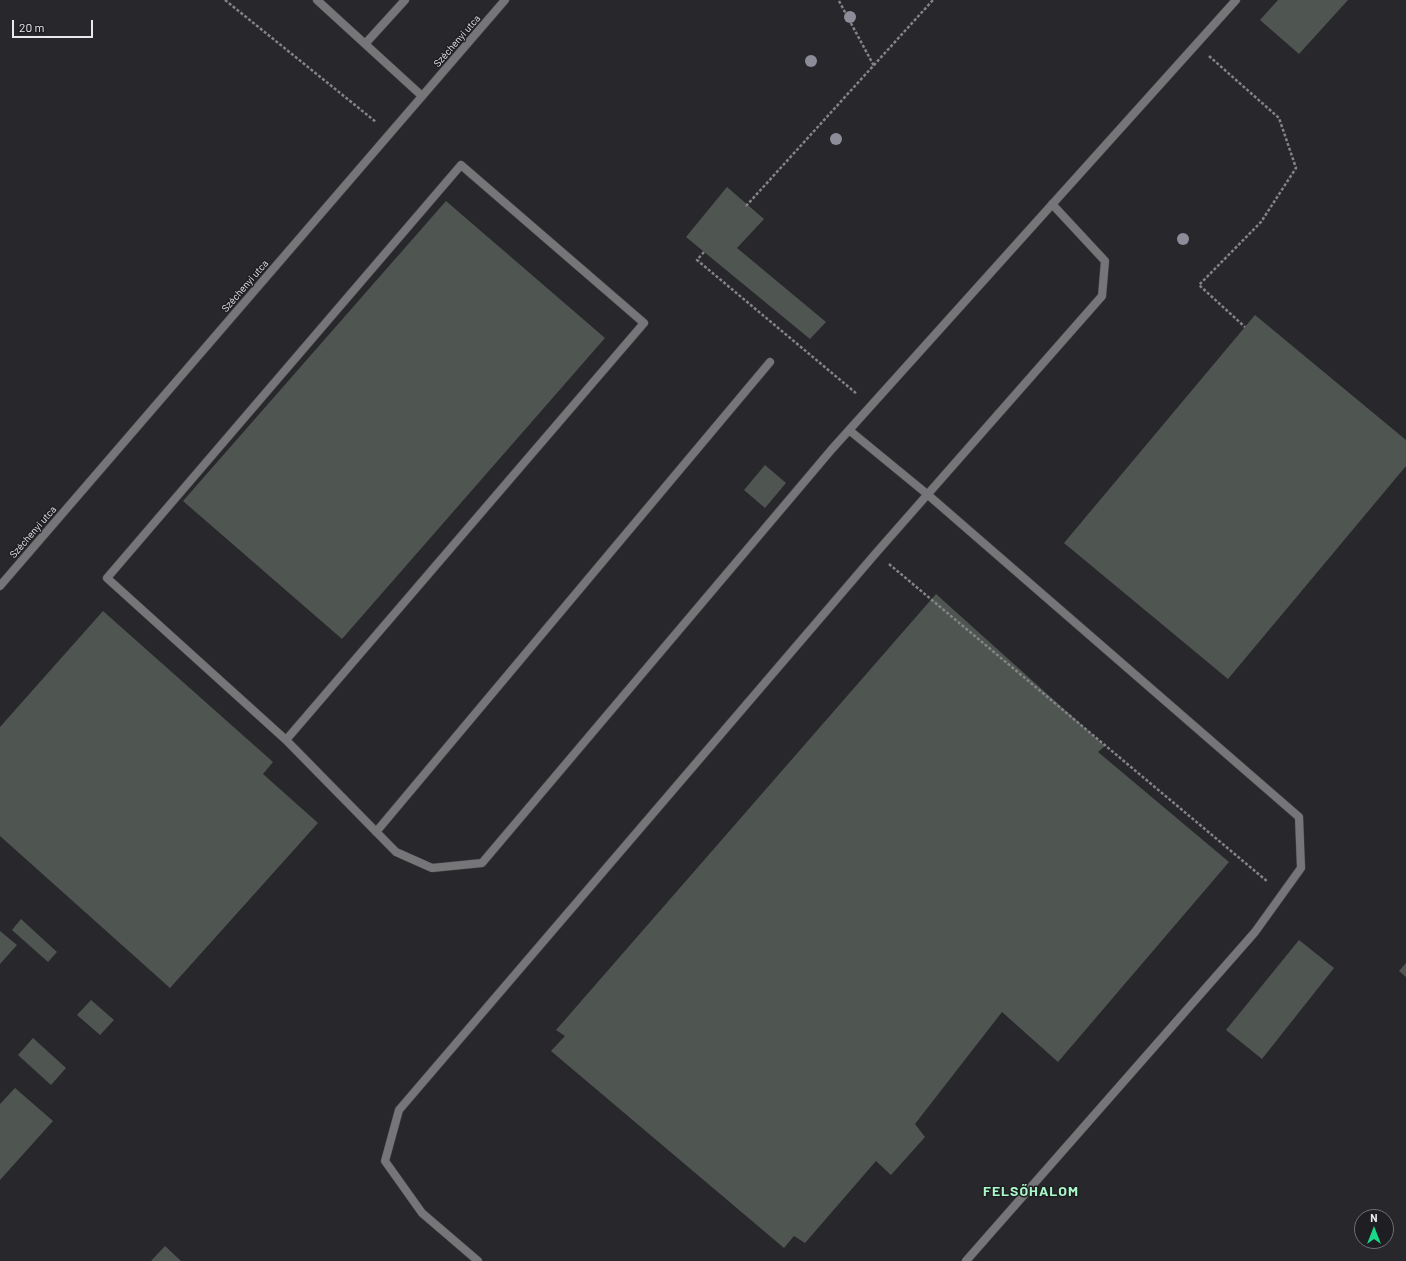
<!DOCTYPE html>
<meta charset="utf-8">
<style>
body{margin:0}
#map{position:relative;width:1406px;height:1261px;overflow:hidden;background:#28282c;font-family:Barlow,sans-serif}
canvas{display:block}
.north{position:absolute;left:1354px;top:1209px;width:40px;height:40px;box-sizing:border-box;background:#1e1e23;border:1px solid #6f6f74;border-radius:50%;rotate:0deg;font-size:11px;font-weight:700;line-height:16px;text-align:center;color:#e9e9ed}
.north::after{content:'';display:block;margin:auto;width:14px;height:18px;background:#19d989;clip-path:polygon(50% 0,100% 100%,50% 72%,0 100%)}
.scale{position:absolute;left:12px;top:20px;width:81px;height:18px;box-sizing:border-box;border:2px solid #e9e9ed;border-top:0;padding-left:5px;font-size:12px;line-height:14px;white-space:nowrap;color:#e9e9ed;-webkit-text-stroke:3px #1e1e23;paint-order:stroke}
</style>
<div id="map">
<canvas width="1406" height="1261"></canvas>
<div class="north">N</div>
<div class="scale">20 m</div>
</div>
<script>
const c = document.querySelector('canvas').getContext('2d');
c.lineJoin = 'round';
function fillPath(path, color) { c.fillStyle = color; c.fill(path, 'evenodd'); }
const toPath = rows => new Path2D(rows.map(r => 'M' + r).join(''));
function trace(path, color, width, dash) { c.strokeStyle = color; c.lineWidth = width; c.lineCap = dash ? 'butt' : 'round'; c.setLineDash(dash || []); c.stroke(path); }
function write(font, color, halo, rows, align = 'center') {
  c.font = font + ' Barlow,sans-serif'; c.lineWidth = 3; c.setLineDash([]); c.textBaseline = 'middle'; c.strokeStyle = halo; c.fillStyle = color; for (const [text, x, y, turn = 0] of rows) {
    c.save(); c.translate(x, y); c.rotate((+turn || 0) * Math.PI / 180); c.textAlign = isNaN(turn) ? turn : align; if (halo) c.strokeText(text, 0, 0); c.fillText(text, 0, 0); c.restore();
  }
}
const building = toPath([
 [1278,0,1348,0,1299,54,1260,20],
 [727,187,764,219,737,248,826,322,810,339,686,237],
 [446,201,605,338,342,639,183,501],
 [1255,315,1406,440,1406,466,1228,679,1064,543],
 [765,465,786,483,765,508,744,490],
 [936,594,1105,746,1098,752,1229,862,1058,1062,1002,1012,915,1124,925,1137,891,1175,876,1161,805,1243,794,1236,784,1248,551,1051,565,1036,556,1030],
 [103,611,273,762,263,774,318,823,170,988,0,836,0,727],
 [21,919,57,952,48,962,12,930],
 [0,931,17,945,0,964],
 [1299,940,1334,968,1262,1059,1226,1030],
 [1406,963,1406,977,1399,971],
 [91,1000,114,1020,100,1035,77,1015],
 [33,1038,66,1068,51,1085,18,1055],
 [15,1088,53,1121,0,1180,0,1104],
 [165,1246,181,1261,151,1261]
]);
const path = toPath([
 [225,0,376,122],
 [839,1,874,66],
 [1209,56,1279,118,1296,168,1261,222,1199,285,1245,327],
 [746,206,933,0],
 [704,252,697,260,857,394],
 [889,564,1268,882]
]);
const service = toPath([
 [317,0,422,96],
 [365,44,405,0],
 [849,430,927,494,1299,817,1301,868,1255,932,966,1261],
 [286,740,107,578,461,165,644,323,286,740,396,852,432,868,482,863,832,449,1236,0],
 [376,832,770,362],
 [478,1261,422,1213,385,1161,399,1110,876,553,1102,296,1105,261,1052,204]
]);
const tertiary = toPath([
 [0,586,505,0]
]);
const trees = [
 [850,17],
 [811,61],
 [836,139],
 [1183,239]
];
const streetNames = [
 ["Széchenyi utca",457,41,-49],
 ["Széchenyi utca",245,286,-49],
 ["Széchenyi utca",33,532,-49]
];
const districtNames = [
 ["FELSŐHALOM",1031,1191]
];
fillPath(building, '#4f5551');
trace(service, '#434347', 9);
trace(tertiary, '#434347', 9);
trace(path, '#848488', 2.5, [3, 2]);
trace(service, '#767678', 8);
trace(tertiary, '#767678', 8);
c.fillStyle = '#8d8d9a';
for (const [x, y] of trees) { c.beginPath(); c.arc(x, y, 6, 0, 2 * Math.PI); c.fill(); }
write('10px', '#e9e9ed', '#1e1e23', streetNames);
c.letterSpacing = '1px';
write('bold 14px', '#abf9ca', '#1e1e23', districtNames);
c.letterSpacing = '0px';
</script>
